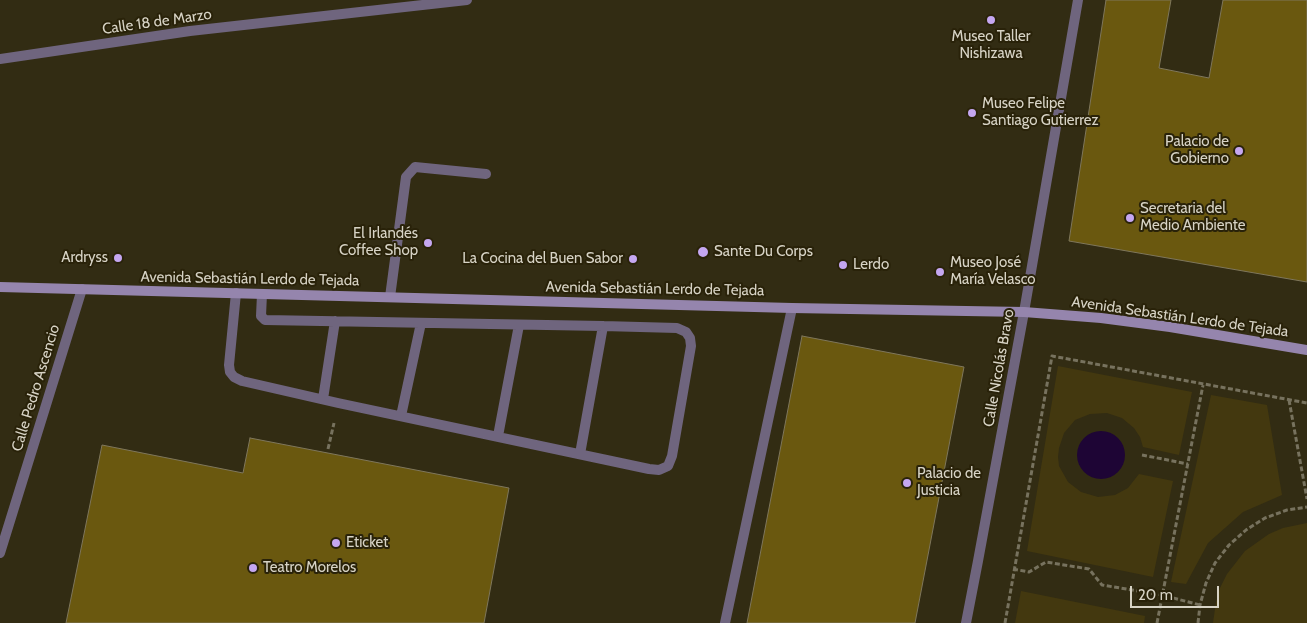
<!DOCTYPE html>
<meta charset="utf-8">
<style>
body{margin:0}
#map{position:relative;width:1307px;height:623px;overflow:hidden;background:#322c13;font-family:Cabin,sans-serif}
canvas{display:block}
.scale{position:absolute;left:1130px;top:586px;width:89px;height:22px;box-sizing:border-box;border:2px solid #d7d3c5;border-top:0;padding-left:6px;font-size:15px;line-height:18px;white-space:nowrap;color:#d7d3c5;-webkit-text-stroke:4px #292209;paint-order:stroke}
</style>
<div id="map">
<canvas width="1307" height="623"></canvas>
<div class="scale">20 m</div>
</div>
<script>
const c = document.querySelector('canvas').getContext('2d');
c.lineJoin = 'round';
function fillPath(path, color) { c.fillStyle = color; c.fill(path, 'evenodd'); }
const toPath = rows => new Path2D(rows.map(r => 'M' + r).join(''));
function trace(path, color, width, dash) { c.strokeStyle = color; c.lineWidth = width; c.lineCap = dash ? 'butt' : 'round'; c.setLineDash(dash || []); c.stroke(path); }
function write(font, color, halo, rows, align = 'center') {
  c.font = font + ' Cabin,sans-serif'; c.lineWidth = 4; c.setLineDash([]); c.textBaseline = 'middle'; c.strokeStyle = halo; c.fillStyle = color; for (const [text, x, y, turn = 0] of rows) {
    c.save(); c.translate(x, y); c.rotate((+turn || 0) * Math.PI / 180); c.textAlign = isNaN(turn) ? turn : align; if (halo) c.strokeText(text, 0, 0); c.fillText(text, 0, 0); c.restore();
  }
}
const green = toPath([
 [1058,366,1192,392,1179,455,1143,447,1140,437,1134,428,1122,418,1107,413,1090,414,1075,420,1064,433,1059,448,1058,457,1059,466,1068,482,1081,492,1098,497,1115,495,1128,488,1139,474,1173,481,1153,577,1027,551],
 [1211,395,1267,405,1282,495,1243,512,1208,543,1186,584,1171,582],
 [1307,523,1307,623,1213,623,1216,602,1220,588,1227,574,1245,551,1269,534,1283,528],
 [1021,591,1145,616,1144,623,1015,623]
]);
const water = toPath([
 '1077 455a24 24 0 1 1 48 0a24 24 0 1 1-48 0Z'
]);
const building = toPath([
 [1106,0,1171,0,1159,68,1209,78,1223,0,1307,0,1307,282,1069,241,1106,0],
 [802,336,964,367,915,623,747,623,802,336],
 [250,438,509,488,484,623,66,623,102,445,243,473,250,438]
]);
const path = toPath([
 [1289,400,1307,499],
 [328,449,334,423],
 [1142,455,1188,464],
 [1013,569,1029,572,1046,562,1089,569,1102,585,1162,595,1200,605],
 [1005,623,1052,356,1307,403],
 [1157,623,1203,385],
 [1198,623,1200,605,1206,583,1215,563,1229,545,1246,530,1265,518,1287,510,1307,507]
]);
const service = toPath([
 [236,293,229,365,230,372,234,377,242,381,338,403,649,469,659,470,668,466,672,456,691,346,690,338,686,332,677,328,603,326,265,320,261,316,262,294],
 [390,297,406,177,415,167,486,174],
 [323,399,335,321],
 [401,416,421,323],
 [498,436,519,325],
 [580,454,603,326],
 [725,623,792,308]
]);
const minor = toPath([
 [0,59,190,31,467,0],
 [0,553,82,289],
 [966,623,978,561,1024,312]
]);
const tertiary = toPath([
 [1024,312,1078,0]
]);
const secondary = toPath([
 [0,287,792,308,1024,312,1101,318,1170,327,1307,350]
]);
const markers = [
 [991,20,5,"#c5a7f1"],
 [972,113,5,"#c5a7f1"],
 [1239,151,5,"#c5a7f1"],
 [1130,218,5,"#c5a7f1"],
 [428,243,5,"#c5a7f1"],
 [703,252,6,"#c5a7f1"],
 [118,258,5,"#c5a7f1"],
 [633,259,5,"#c5a7f1"],
 [843,265,5,"#c5a7f1"],
 [940,272,5,"#c5a7f1"],
 [907,483,5,"#c5a7f1"],
 [336,543,5,"#c5a7f1"],
 [253,568,5,"#c5a7f1"]
];
const streetNames = [
 ["Calle 18 de Marzo",157,22,-8],
 ["Avenida Sebastián Lerdo de Tejada",250,279,1],
 ["Avenida Sebastián Lerdo de Tejada",655,289,1],
 ["Avenida Sebastián Lerdo de Tejada",1180,317,8],
 ["Calle Nicolás Bravo",999,368,-80],
 ["Calle Pedro Ascencio",36,388,-73]
];
const poiNames = [
 ["Museo Taller",991,37,"center"],
 ["Nishizawa",991,54,"center"],
 ["Museo Felipe",982,104],
 ["Santiago Gutierrez",982,121],
 ["Palacio de",1229,142,"right"],
 ["Gobierno",1229,159,"right"],
 ["Secretaria del",1140,209],
 ["Medio Ambiente",1140,226],
 ["El Irlandés",418,234,"right"],
 ["Coffee Shop",418,251,"right"],
 ["Sante Du Corps",714,252],
 ["Ardryss",108,258,"right"],
 ["La Cocina del Buen Sabor",623,259,"right"],
 ["Museo José",950,263],
 ["María Velasco",950,280],
 ["Lerdo",853,265],
 ["Palacio de",917,474],
 ["Justicia",917,491],
 ["Eticket",346,543],
 ["Teatro Morelos",263,568]
];
fillPath(green, '#43380f');
fillPath(water, '#1e0535');
fillPath(building, '#6a580f');
trace(building, '#7f775c', 1);
trace(path, '#77725e', 3, [5, 2.5]);
trace(service, '#6f657e', 10);
trace(minor, '#6f657e', 10);
trace(tertiary, '#6f657e', 10);
trace(secondary, '#9585ad', 10);
for (const [x, y, r, color] of markers) { const dot = new Path2D(); dot.arc(x, y, r, 0, 2 * Math.PI); c.fillStyle = color; c.fill(dot); trace(dot, '#292209', 2); }
write('15px', '#d7d3c5', '#292209', streetNames);
write('15px', '#d7d3c5', '#292209', poiNames, 'left');
</script>
